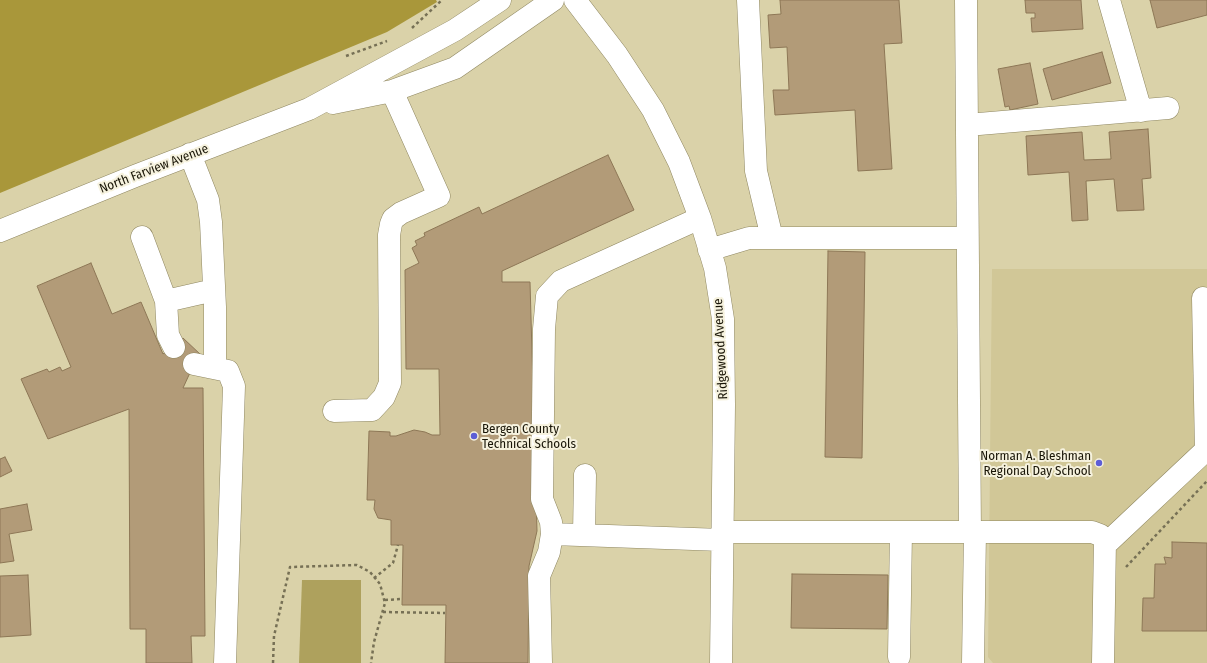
<!DOCTYPE html>
<style>
body{margin:0}
canvas{display:block;background:#dad2a9}
</style>
<canvas width="1207" height="663"></canvas>
<script>
const c = document.querySelector('canvas').getContext('2d');
c.lineJoin = 'round';
function fillPath(path, color) { c.fillStyle = color; c.fill(path, 'evenodd'); }
const toPath = rows => new Path2D(rows.map(r => 'M' + r).join(''));
function trace(path, color, width, dash) { c.strokeStyle = color; c.lineWidth = width; c.lineCap = dash ? 'butt' : 'round'; c.setLineDash(dash || []); c.stroke(path); }
function write(font, color, halo, rows, align = 'center') {
  c.font = font + ' "Fira Sans Condensed",sans-serif'; c.lineWidth = 4; c.setLineDash([]); c.textBaseline = 'middle'; c.strokeStyle = halo; c.fillStyle = color; for (const [text, x, y, turn = 0] of rows) {
    c.save(); c.translate(x, y); c.rotate((+turn || 0) * Math.PI / 180); c.textAlign = isNaN(turn) ? turn : align; if (halo) c.strokeText(text, 0, 0); c.fillText(text, 0, 0); c.restore();
  }
}
const built = toPath([
 [992,269,1207,269,1207,663,993,663,988,657]
]);
const green = toPath([
 [302,580,361,580,361,663,299,663]
]);
const forest = toPath([
 [0,0,436,0,437,2,387,32,0,193]
]);
const building = toPath([
 [780,0,899,0,902,43,884,44,892,169,858,171,855,110,775,115,773,90,789,90,787,47,770,48,768,15,781,14,780,0],
 [1025,0,1081,0,1083,29,1032,32,1031,18,1035,18,1035,13,1026,13,1025,0],
 [1150,0,1207,0,1207,15,1157,28,1150,0],
 [1102,52,1111,83,1052,100,1043,69,1102,52],
 [1030,63,1038,104,1010,110,1009,106,1005,107,998,69,1030,63],
 [1148,129,1151,178,1142,179,1144,210,1117,211,1114,179,1086,181,1088,220,1072,221,1069,172,1028,175,1026,136,1082,132,1084,160,1111,159,1109,132,1148,129],
 [608,155,634,210,502,271,502,282,530,282,537,531,529,566,528,663,445,663,446,605,402,605,403,545,391,545,391,520,378,518,374,509,375,500,367,500,369,431,390,432,390,436,396,436,414,430,425,432,432,435,440,435,439,369,406,369,405,270,419,263,412,248,417,245,415,241,425,236,424,233,479,207,482,214,608,155],
 [828,251,865,252,862,458,825,457,828,251],
 [91,263,112,314,141,302,163,354,183,338,201,355,194,364,183,388,203,388,205,636,191,636,192,663,146,663,146,629,130,629,129,409,48,439,21,379,47,369,49,372,60,367,62,371,71,367,37,286,91,263],
 [5,457,12,471,0,477,0,459,5,457],
 [27,504,32,530,9,534,14,561,0,563,0,509,27,504],
 [1172,542,1207,543,1207,631,1142,631,1143,598,1154,598,1155,564,1166,564,1164,557,1172,558,1172,542],
 [792,574,888,575,887,629,791,628,792,574],
 [28,575,31,635,0,637,0,576,28,575]
]);
const path = toPath([
 [412,28,442,0],
 [346,56,387,41],
 [1126,567,1207,481],
 [374,578,393,563,398,545],
 [385,600,402,599],
 [383,612,445,613],
 [273,663,274,636,290,567,357,565,370,572,380,584,385,603,374,642,371,663]
]);
const minor = toPath([
 [575,0,617,55,653,110,679,162,700,218,715,268,723,319,724,405,721,663],
 [748,0,756,171,772,238],
 [966,0,970,532],
 [1109,0,1141,111],
 [333,103,392,91,455,68,553,0],
 [967,125,1168,108],
 [190,154,208,200,211,222,215,307,215,368],
 [0,231,135,176,309,109,455,30,500,0],
 [142,237,166,301,168,335,174,347],
 [709,250,749,238,967,238],
 [166,301,214,290],
 [194,364,228,371,234,386,225,663],
 [334,411,372,410,384,397,390,383,389,235,391,224,393,219,401,213,439,196,392,91],
 [722,532,1092,532,1100,535,1105,540,1103,663],
 [552,534,722,540],
 [584,535,585,475],
 [1105,545,1206,450,1203,298],
 [899,657,901,532],
 [541,663,539,576,549,552,552,534,551,522,542,499,544,329,547,296,561,281,700,218],
 [973,663,975,532]
]);
const markers = [
 [474,436,4,"#5d5ed6"],
 [1099,463,4,"#5d5ed6"]
];
const streetNames = [
 ["North Farview Avenue",154,169,-21],
 ["Ridgewood Avenue",721,349,-93]
];
const poiNames = [
 ["Bergen County",482,429],
 ["Technical Schools",482,444],
 ["Norman A. Bleshman",1091,456,"right"],
 ["Regional Day School",1091,471,"right"]
];
fillPath(built, '#d1c797');
fillPath(green, '#aea15d');
fillPath(forest, '#a9973a');
fillPath(building, '#b29b78');
trace(building, '#8d7756', 1);
trace(minor, '#8f8761', 23);
trace(path, '#767055', 2.5, [3, 3]);
trace(minor, '#fff', 22);
for (const [x, y, r, color] of markers) { const dot = new Path2D(); dot.arc(x, y, r, 0, 2 * Math.PI); c.fillStyle = color; c.fill(dot); trace(dot, '#f6f2de', 1.5); }
write('13px', '#191507', '#f6f2de', streetNames);
write('13px', '#191507', '#f6f2de', poiNames, 'left');
</script>
